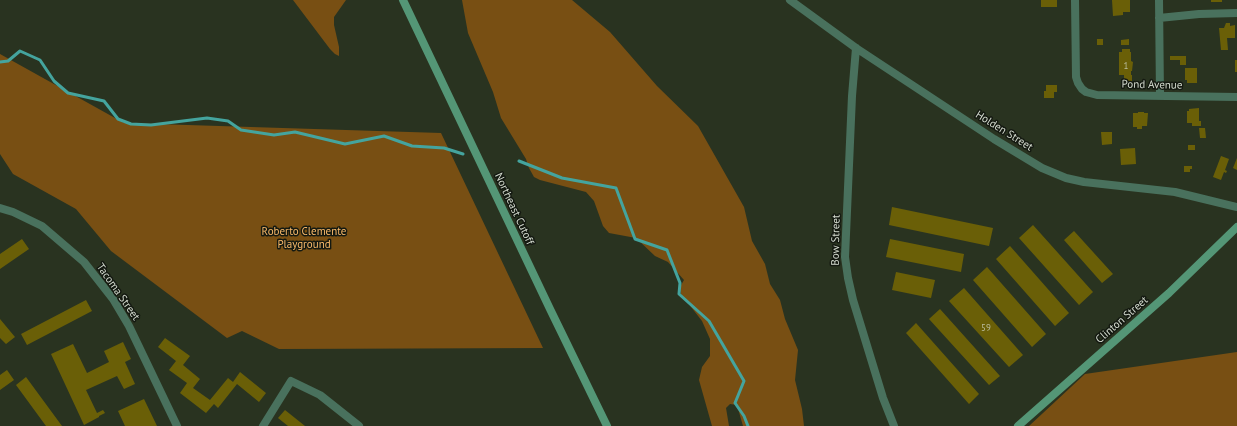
<!DOCTYPE html>
<style>
body{margin:0}
canvas{display:block;background:#293320}
</style>
<canvas width="1237" height="426"></canvas>
<script>
const c = document.querySelector('canvas').getContext('2d');
c.lineJoin = 'round';
function fillPath(path, color) { c.fillStyle = color; c.fill(path, 'evenodd'); }
const toPath = rows => new Path2D(rows.map(r => 'M' + r).join(''));
function trace(path, color, width, dash) { c.strokeStyle = color; c.lineWidth = width; c.lineCap = dash ? 'butt' : 'round'; c.setLineDash(dash || []); c.stroke(path); }
function write(font, color, halo, rows, align = 'center') {
  c.font = font + ' "PT Sans",sans-serif'; c.lineWidth = 3; c.setLineDash([]); c.textBaseline = 'middle'; c.strokeStyle = halo; c.fillStyle = color; for (const [text, x, y, turn = 0] of rows) {
    c.save(); c.translate(x, y); c.rotate((+turn || 0) * Math.PI / 180); c.textAlign = isNaN(turn) ? turn : align; if (halo) c.strokeText(text, 0, 0); c.fillText(text, 0, 0); c.restore();
  }
}
const green = toPath([
 [293,0,346,0,334,17,334,25,339,47,339,56,335,54,330,49],
 [462,0,572,0,610,32,657,86,698,126,744,207,752,241,765,264,770,284,780,300,785,319,798,350,795,380,802,409,804,426,743,426,737,405,730,404,726,408,729,426,712,426,699,380,702,367,710,356,710,339,702,321,681,294,680,287,684,280,668,262,655,256,636,238,609,233,603,226,594,201,586,192,540,180,534,177,529,168,526,159,501,118,493,92,468,33],
 [0,54,124,123,441,133,543,348,279,349,242,331,227,338,111,251,76,209,13,174,0,154],
 [1237,352,1237,426,1029,426,1085,374]
]);
const stream = toPath([
 [0,62,8,61,20,51,40,60,54,81,68,93,104,101,118,119,131,124,151,125,207,118,228,121,241,130,274,135,295,132,345,144,384,136,412,146,444,148,463,154],
 [519,161,562,178,616,188,635,239,667,250,680,283,679,294,709,321,744,381,735,403,744,416,748,426]
]);
const building = toPath([
 [1041,0,1057,0,1057,7,1041,7],
 [1112,0,1130,0,1130,12,1123,12,1123,15,1113,16],
 [1211,0,1222,0,1222,2,1211,2],
 [1226,23,1230,23,1230,26,1235,25,1235,38,1227,38,1228,50,1221,50,1219,28,1224,28],
 [1097,39,1103,39,1103,45,1097,45],
 [1129,39,1129,45,1121,45,1121,40],
 [1122,49,1130,49,1130,52,1131,52,1131,61,1133,62,1132,71,1131,71,1131,75,1132,75,1132,81,1124,81,1124,75,1119,75,1119,52,1122,52],
 [1170,56,1186,56,1186,65,1180,65,1180,60,1170,60],
 [1235,60,1237,60,1237,72,1235,72],
 [1185,68,1197,68,1197,83,1187,83,1187,80,1185,80],
 [1046,85,1057,85,1057,92,1054,92,1054,98,1044,98,1044,91,1046,91],
 [1199,108,1199,121,1201,121,1201,126,1192,126,1192,123,1187,123,1187,111,1189,111,1189,109],
 [1138,112,1144,112,1144,113,1148,113,1147,126,1142,126,1142,129,1137,129,1137,127,1133,127,1133,113,1138,113],
 [1199,128,1205,128,1206,138,1200,138],
 [1101,132,1112,132,1112,144,1102,145],
 [1188,145,1195,145,1195,150,1188,150],
 [1135,148,1136,164,1121,165,1120,149],
 [1221,156,1229,159,1225,170,1227,171,1226,173,1224,172,1221,180,1213,177],
 [1237,158,1237,170,1233,168],
 [1184,166,1192,166,1192,169,1190,169,1190,172,1184,172],
 [892,207,993,228,989,246,889,225],
 [1033,225,1093,292,1079,305,1019,238],
 [1074,231,1113,274,1102,283,1064,240],
 [22,239,29,249,0,269,0,254],
 [890,239,964,254,961,272,886,257],
 [1010,246,1069,313,1055,326,996,259],
 [987,267,1046,334,1032,347,973,280],
 [896,272,935,280,931,298,892,290],
 [964,288,1023,355,1009,367,949,301],
 [86,300,92,311,27,345,21,334],
 [940,309,1000,376,989,385,929,319],
 [0,319,15,337,6,344,0,338],
 [916,323,979,394,969,404,906,333],
 [165,338,190,356,183,365,200,379,193,388,210,400,228,378,233,382,240,372,266,393,259,402,237,384,218,408,214,404,206,413,180,393,187,383,169,370,176,361,158,347],
 [123,342,131,359,125,362,135,384,124,389,117,376,86,390,97,413,103,410,105,413,99,416,99,417,84,425,51,354,73,344,87,373,109,362,104,351],
 [7,370,14,380,0,390,0,375],
 [26,377,62,426,46,426,16,385],
 [144,399,157,426,125,426,118,411],
 [285,410,305,426,288,426,278,418]
]);
const minor = toPath([
 [790,0,856,48,994,139,1042,168,1066,178,1084,182,1175,192,1237,207],
 [1075,0,1076,77,1078,83,1082,89,1086,92,1097,95,1237,97],
 [1159,0,1160,96],
 [1159,18,1199,14,1237,13],
 [856,48,852,96,845,257,848,278,853,300,883,398,894,426],
 [263,426,291,381,320,395,359,426]
]);
const tertiary = toPath([
 [0,208,13,212,42,226,84,262,113,299,129,326,177,426]
]);
const secondary = toPath([
 [403,0,550,309,607,426],
 [1018,426,1169,293,1237,227]
]);
const numberNames = [
 ["1",1126,66],
 ["59",986,328]
];
const streetNames = [
 ["Pond Avenue",1152,85,1],
 ["Holden Street",1004,131,32],
 ["Northeast Cutoff",514,209,65],
 ["Bow Street",836,240,-89],
 ["Tacoma Street",118,292,55],
 ["Clinton Street",1122,320,-41]
];
const parkNames = [
 ["Roberto Clemente",304,232],
 ["Playground",304,245]
];
fillPath(green, '#784f13');
trace(stream, '#44a49e', 3);
fillPath(building, '#6a5f07');
trace(minor, '#49715d', 8);
trace(tertiary, '#49715d', 8);
trace(secondary, '#549676', 8);
write('9px', '#babd9e', null, numberNames);
write('11px', '#d5dcd0', '#141911', streetNames);
write('11px', '#faba6a', '#141911', parkNames);
</script>
